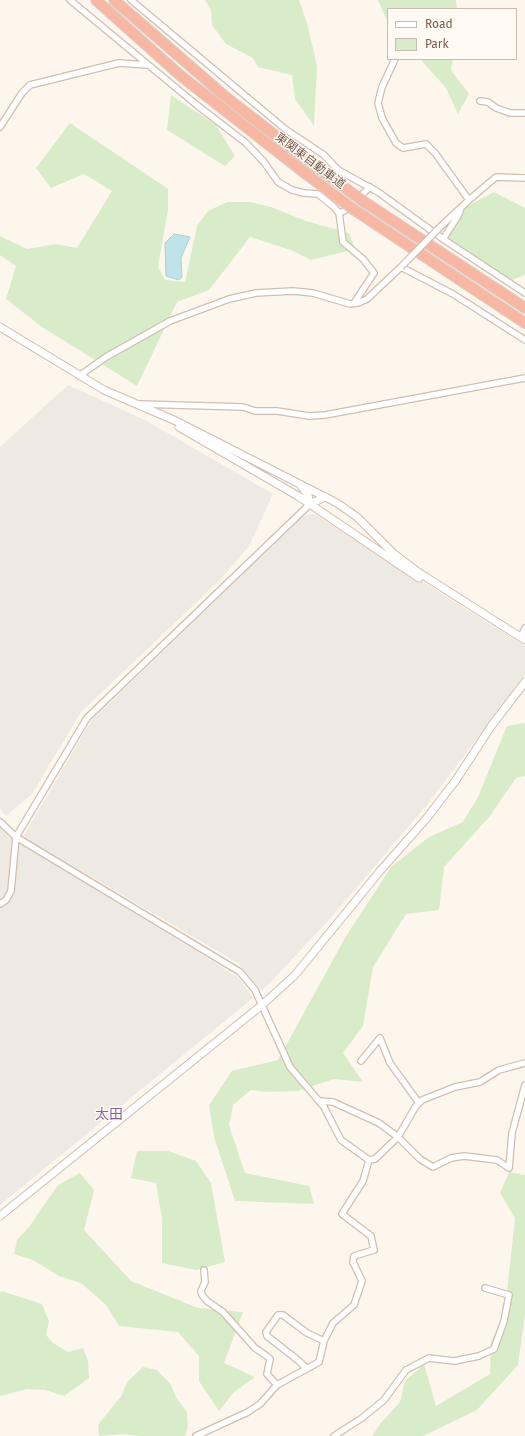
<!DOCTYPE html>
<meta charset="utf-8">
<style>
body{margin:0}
#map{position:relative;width:525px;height:1436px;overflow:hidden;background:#fdf6ec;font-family:"Fira Sans",sans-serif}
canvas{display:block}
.legend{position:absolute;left:387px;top:8px;width:130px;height:52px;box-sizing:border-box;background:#fffaf3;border:1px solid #cabbb1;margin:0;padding:5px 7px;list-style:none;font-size:12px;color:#7a5c4d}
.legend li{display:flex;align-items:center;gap:8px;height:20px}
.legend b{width:20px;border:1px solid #cabbb1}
</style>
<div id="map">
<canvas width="525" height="1436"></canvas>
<ul class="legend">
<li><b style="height:5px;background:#fff"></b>Road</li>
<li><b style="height:11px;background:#d8ecc9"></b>Park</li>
</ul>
</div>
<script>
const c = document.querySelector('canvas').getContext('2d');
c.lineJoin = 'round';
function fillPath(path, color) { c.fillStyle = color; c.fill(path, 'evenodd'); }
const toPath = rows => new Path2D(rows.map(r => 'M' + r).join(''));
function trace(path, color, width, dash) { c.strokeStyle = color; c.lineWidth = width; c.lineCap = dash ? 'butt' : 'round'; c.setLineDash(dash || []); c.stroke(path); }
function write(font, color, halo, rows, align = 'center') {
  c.font = font + ' "Fira Sans","Noto Sans JP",sans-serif'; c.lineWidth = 3; c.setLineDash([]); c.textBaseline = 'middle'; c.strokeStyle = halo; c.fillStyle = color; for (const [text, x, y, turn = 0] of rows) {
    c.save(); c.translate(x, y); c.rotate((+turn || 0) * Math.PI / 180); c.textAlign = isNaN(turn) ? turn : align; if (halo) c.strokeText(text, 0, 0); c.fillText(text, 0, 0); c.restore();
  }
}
const industrial = toPath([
 [68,385,145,420,273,494,249,546,220,580,81,712,32,794,6,816,0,809,0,447],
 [315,514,525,646,525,675,426,806,328,921,262,991,238,963,23,837,91,721,304,515],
 [0,828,10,838,206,957,240,979,253,998,0,1205]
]);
const green = toPath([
 [205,0,299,0,307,23,317,66,314,126,295,99,292,75,258,67,253,58,226,44,212,25,211,10],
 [378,0,456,0,457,9,388,9,388,23],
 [420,59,453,59,451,70,469,94,458,114,446,88],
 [171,95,216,125,235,156,225,166,167,130],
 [70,123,168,189,168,210,158,267,165,280,185,282,197,226,208,211,227,202,250,202,271,207,306,221,349,233,355,249,311,260,291,250,250,237,209,290,177,302,137,386,42,327,6,299,16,266,0,255,0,236,27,249,56,244,77,248,112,191,84,174,51,188,36,168],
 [494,192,525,208,525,275,512,280,446,239,466,207],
 [525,723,525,776,516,778,490,816,444,867,439,910,406,914,373,967,363,1026,343,1053,363,1082,334,1079,298,1091,268,1092,251,1090,233,1105,229,1125,245,1173,309,1186,314,1204,235,1201,214,1137,209,1105,232,1071,278,1060,345,938,391,867,429,837,463,822,478,797,507,726],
 [137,1151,168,1151,196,1161,211,1183,225,1262,196,1270,162,1263,162,1219,156,1183,131,1178],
 [509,1172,525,1175,525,1314,518,1365,477,1410,423,1436,372,1436,381,1423,400,1402,405,1381,424,1364,436,1406,490,1374,491,1342,505,1311,515,1218,500,1193],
 [80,1173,94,1190,84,1230,131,1281,198,1308,243,1312,224,1363,255,1377,234,1392,219,1411,199,1381,199,1356,178,1332,119,1326,106,1305,81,1283,59,1276,33,1260,14,1254,17,1240,29,1227,58,1185],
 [1,1291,42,1304,49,1321,46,1335,53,1343,68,1352,83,1348,88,1361,89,1378,64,1396,45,1390,27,1389,0,1396,0,1293],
 [143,1367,157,1370,170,1383,176,1397,187,1412,188,1427,185,1436,140,1436,123,1434,99,1436,98,1425,122,1395,127,1382]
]);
const water = toPath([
 [174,234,190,237,181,258,182,277,179,280,166,276,165,243,174,234]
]);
const minor = toPath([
 [70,0,198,106,246,143,264,162,278,182,292,190,304,193,318,194,334,207,339,213,343,242,363,259,374,273,354,303],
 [131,0,285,129,324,155,338,170,378,192,443,239,525,293],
 [395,59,382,87,378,103,382,118,396,143,403,148,426,144,435,153,469,200,439,228],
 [480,101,488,102,496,108,510,113,525,113],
 [0,127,22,93,30,85,119,63,147,65],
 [469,200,496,177,525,178],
 [339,213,344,211,370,187],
 [443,239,458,216,461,208],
 [79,376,106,357,170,321,229,299,256,293,293,291,313,293,350,304,358,303,367,299,401,267,453,294,525,340],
 [139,404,243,407,255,411,277,411,309,416,325,415,525,378],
 [521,637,525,628],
 [0,822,16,837,240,972,255,990,290,1067,324,1107,341,1140,369,1160,363,1181,342,1214,371,1236,374,1250,354,1256,353,1262,362,1281,354,1305,333,1323,324,1341,319,1362,277,1385,260,1404,248,1412,196,1436],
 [0,904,6,900,11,891,16,837,87,718,310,504],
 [361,1061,380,1038,390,1063,419,1103],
 [319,1101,333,1102,379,1123,398,1137,420,1159,433,1167,451,1158,464,1156,497,1160,509,1168],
 [369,1160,375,1159,398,1137,416,1106,422,1100,455,1087,480,1082,499,1070,525,1063],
 [509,1168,512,1133,525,1085],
 [204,1270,205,1282,201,1291,202,1295,207,1301,223,1312,255,1348,268,1357,270,1359,267,1374,277,1385],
 [307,1369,299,1361,267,1336,266,1332,278,1315,283,1315,307,1333,324,1341],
 [334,1436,362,1418,384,1400,406,1370,429,1358,454,1361,479,1356,494,1349,504,1321,509,1295,485,1288]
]);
const tertiary = toPath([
 [0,327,104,390,176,421,337,503,357,517,393,553,418,572,525,640],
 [179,427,298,496,419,578],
 [301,486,308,495,310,504,325,497],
 [0,1216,262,1005,295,975,380,871,426,819,456,780,492,725,525,682]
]);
const motorway = toPath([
 [96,0,181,76,306,174],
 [114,0,227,98,315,166],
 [363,201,525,308],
 [353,209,525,323]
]);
const minorBridge = toPath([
 [401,267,439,228]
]);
const motorwayBridge = toPath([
 [315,166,363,201],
 [306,174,353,209]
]);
const streetNames = [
 ["東関東自動車道",310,161,37]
];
const quarterNames = [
 ["太田",109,1115]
];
fillPath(industrial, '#efe9e4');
fillPath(green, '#d8ecc9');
fillPath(water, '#bfe3e8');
trace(water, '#a5d3da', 1);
trace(minor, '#d1beb0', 8);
trace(tertiary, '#d1beb0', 9);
trace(motorway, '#dad1cd', 12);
trace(minor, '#fff', 5.5);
trace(tertiary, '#fff', 7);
trace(motorway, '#f7b7a3', 10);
trace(minorBridge, '#d1beb0', 8, []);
trace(motorwayBridge, '#dad1cd', 12, []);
trace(minorBridge, '#fff', 5.5);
trace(motorwayBridge, '#f7b7a3', 10);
write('12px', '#7a5c4d', '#fffaf3', streetNames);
write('14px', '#846695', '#fffaf3', quarterNames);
</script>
